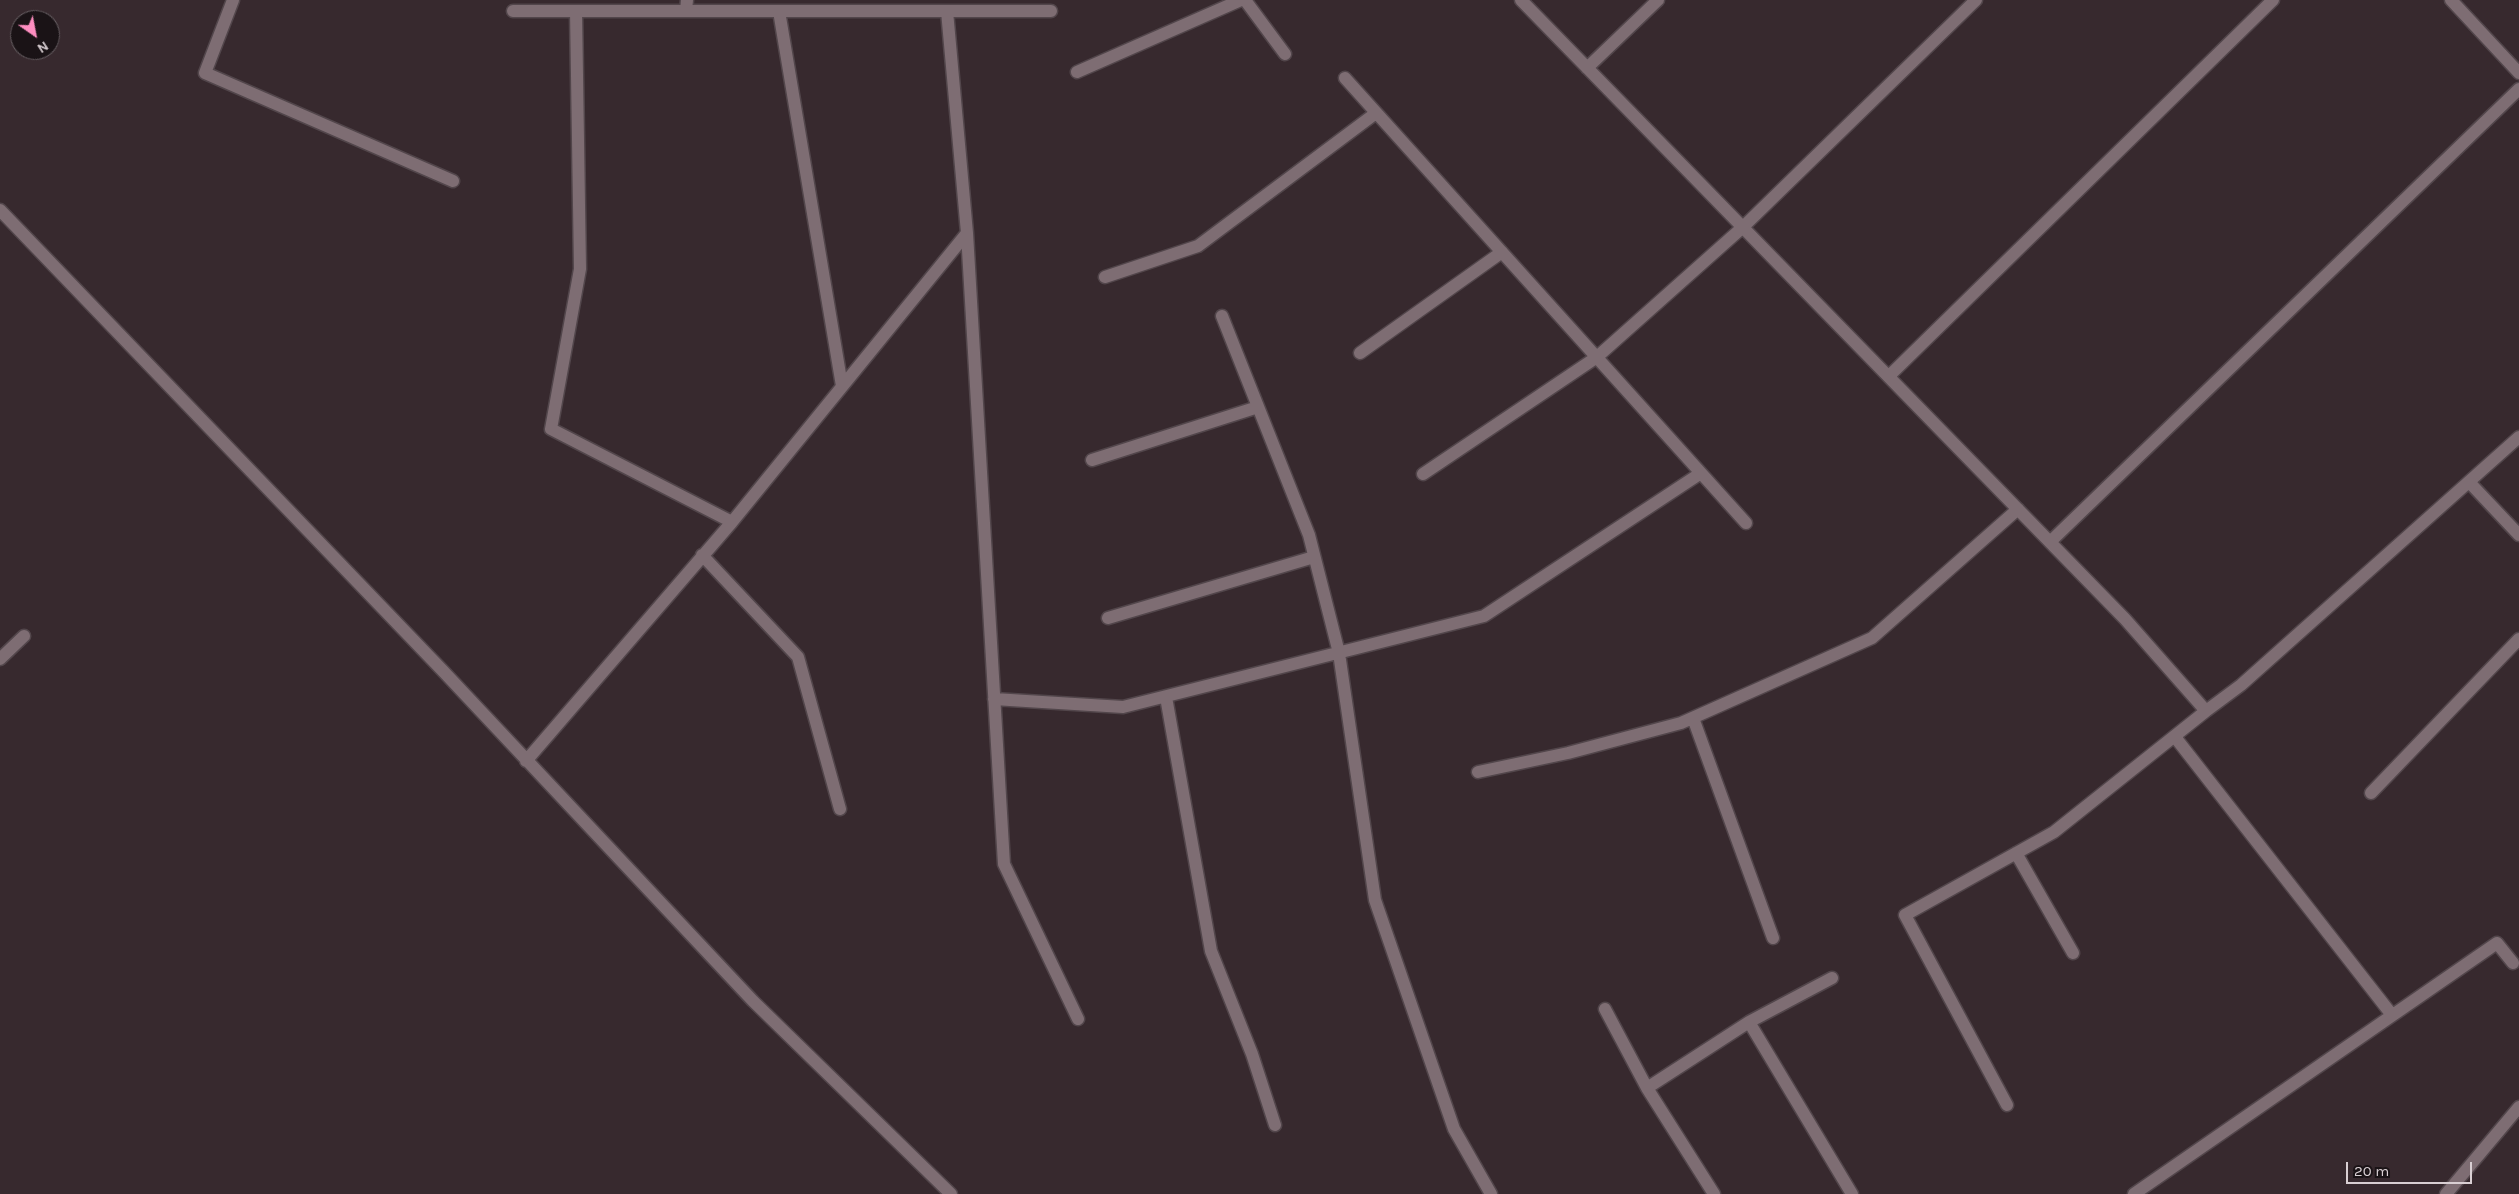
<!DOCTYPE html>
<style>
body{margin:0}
#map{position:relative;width:2519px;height:1194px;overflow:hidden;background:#37292e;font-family:Karla,sans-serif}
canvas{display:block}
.north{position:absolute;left:10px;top:10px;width:50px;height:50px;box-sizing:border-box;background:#1a1316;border:1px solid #665e62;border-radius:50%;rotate:147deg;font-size:14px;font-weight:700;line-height:20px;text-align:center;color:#d9cfd3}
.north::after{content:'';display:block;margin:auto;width:18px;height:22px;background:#fd8ec0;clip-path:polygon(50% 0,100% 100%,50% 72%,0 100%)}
.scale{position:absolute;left:2346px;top:1162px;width:126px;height:22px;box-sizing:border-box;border:2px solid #d9cfd3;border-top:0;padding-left:6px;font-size:15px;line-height:18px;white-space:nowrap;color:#d9cfd3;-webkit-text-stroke:4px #1a1316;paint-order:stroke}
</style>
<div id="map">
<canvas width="2519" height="1194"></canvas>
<div class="north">N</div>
<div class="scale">20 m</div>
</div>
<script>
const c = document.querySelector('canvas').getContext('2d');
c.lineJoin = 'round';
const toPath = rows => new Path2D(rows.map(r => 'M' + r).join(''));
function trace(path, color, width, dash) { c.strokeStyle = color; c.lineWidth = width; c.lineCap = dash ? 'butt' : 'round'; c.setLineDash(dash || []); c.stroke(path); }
const minor = toPath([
 [233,0,205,73,453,181],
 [1245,0,1285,54],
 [1521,0,2125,619,2206,711,2241,685,2519,437],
 [2451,0,2519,73],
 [513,11,686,11,687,0],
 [686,11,1051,11],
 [779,11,842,386],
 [1587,68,1658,0],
 [1077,72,1241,0],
 [1345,78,1746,523],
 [0,210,444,672,753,1001,951,1194],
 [967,233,1004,864,1078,1019],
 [1105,277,1198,246,1376,113],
 [1222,316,1309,535,1339,653,1375,900,1454,1129,1491,1194],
 [1360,353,1502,252],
 [1889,376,2273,0],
 [1092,460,1258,407],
 [1423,474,1597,357,1743,227,1976,0],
 [2470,483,2519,535],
 [732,522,967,233,947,11],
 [2050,542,2519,89],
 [702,555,798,657,840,809],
 [1108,618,1314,557],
 [0,659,24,636],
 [1166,697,1211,951,1252,1054,1275,1125],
 [994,699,1123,707,1484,616,1701,473],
 [1693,718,1773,938],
 [2175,737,2392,1015],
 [526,761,732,522,551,429,580,269,576,11],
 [1478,772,1568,753,1681,723,1872,638,2018,509],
 [2371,793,2519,639],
 [2016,853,2073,953],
 [1832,978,1749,1022,1852,1194],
 [1605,1009,1647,1088,1749,1022],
 [1647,1088,1714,1194],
 [2007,1105,1905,915,2054,832,2206,711],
 [2134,1194,2497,943,2513,963],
 [2446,1194,2519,1107]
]);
trace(minor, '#52464b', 15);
trace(minor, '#7e6d73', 12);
</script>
